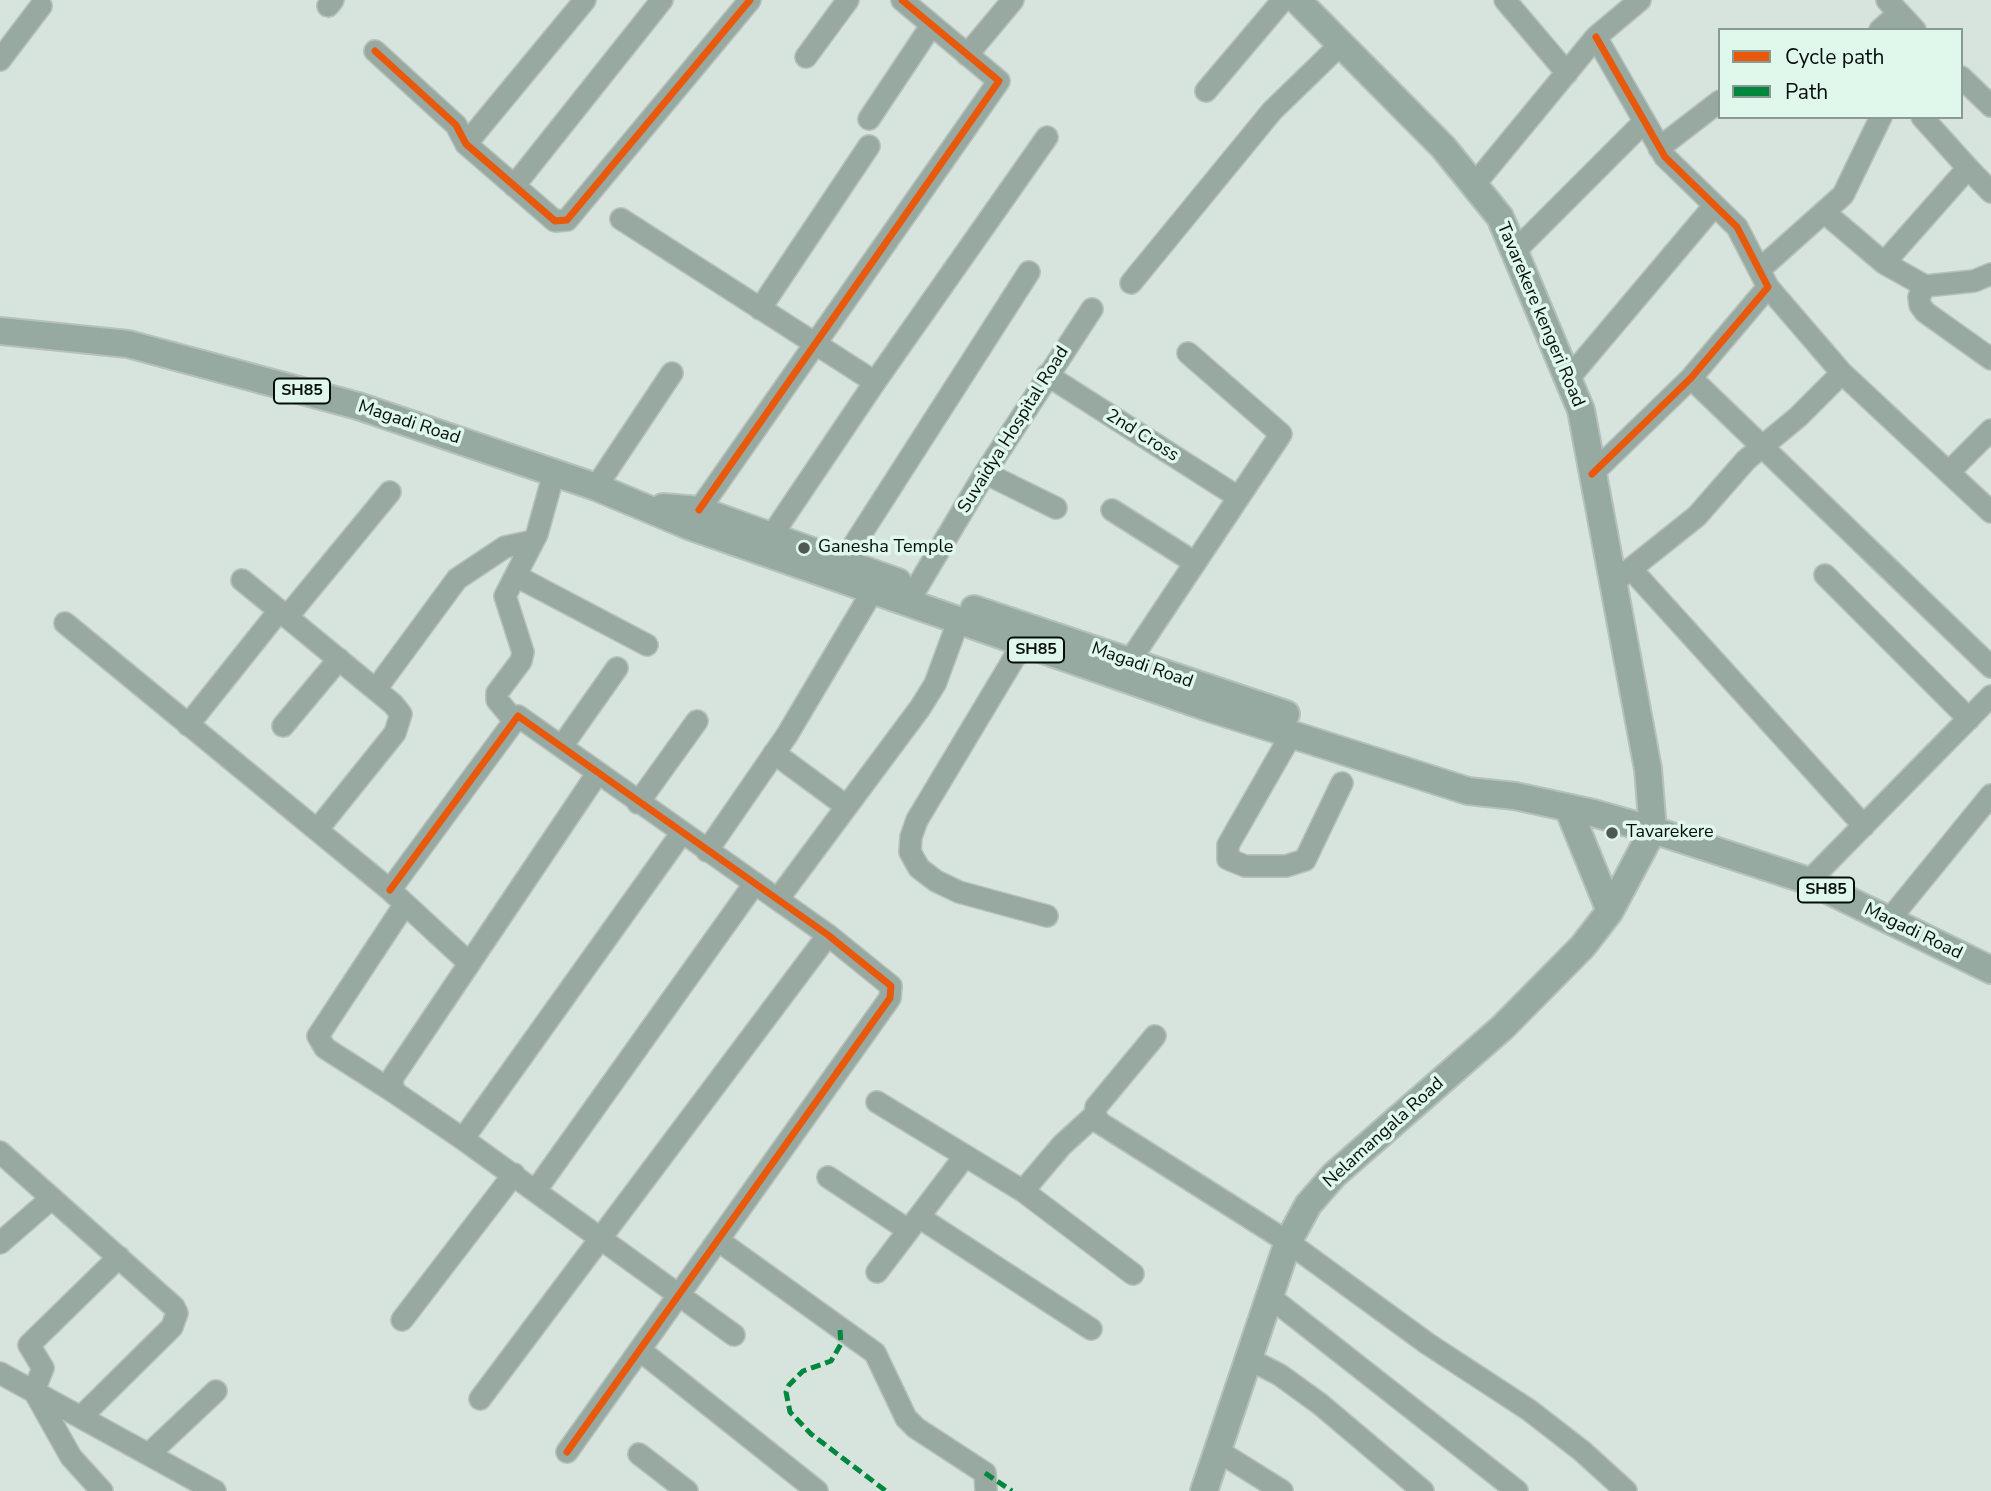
<!DOCTYPE html>
<style>
body{margin:0}
#map{position:relative;width:1991px;height:1491px;overflow:hidden;background:#d7e4de;font-family:"Nunito Sans",sans-serif}
canvas{display:block}
.legend{position:absolute;left:1718px;top:28px;width:245px;height:91px;box-sizing:border-box;background:#dff8eb;border:2px solid #889a91;margin:0;padding:9px 12px;list-style:none;font-size:21px;color:#060e0a}
.legend li{display:flex;align-items:center;gap:14px;height:35px}
.legend b{width:35px;border:2px solid #889a91}
</style>
<div id="map">
<canvas width="1991" height="1491"></canvas>
<ul class="legend">
<li><b style="height:9px;background:#e8590c"></b>Cycle path</li>
<li><b style="height:9px;background:#00873e"></b>Path</li>
</ul>
</div>
<script>
const c = document.querySelector('canvas').getContext('2d');
c.lineJoin = 'round';
const toPath = rows => new Path2D(rows.map(r => 'M' + r).join(''));
function trace(path, color, width, dash) { c.strokeStyle = color; c.lineWidth = width; c.lineCap = dash ? 'butt' : 'round'; c.setLineDash(dash || []); c.stroke(path); }
function write(font, color, halo, rows, align = 'center') {
  c.font = font + ' "Nunito Sans",sans-serif'; c.lineWidth = 7; c.setLineDash([]); c.textBaseline = 'middle'; c.strokeStyle = halo; c.fillStyle = color; for (const [text, x, y, turn = 0] of rows) {
    c.save(); c.translate(x, y); c.rotate((+turn || 0) * Math.PI / 180); c.textAlign = isNaN(turn) ? turn : align; if (halo) c.strokeText(text, 0, 0); c.fillText(text, 0, 0); c.restore();
  }
}
const minor = toPath([
 [1505,0,1567,73],
 [1887,0,1915,30],
 [328,6,333,0],
 [1880,30,1899,13],
 [375,51,456,125,466,144,555,221,567,220,750,0],
 [967,55,1013,0],
 [806,57,848,0],
 [0,60,41,6],
 [1961,77,1991,106],
 [1206,91,1283,0],
 [1922,117,1968,168],
 [869,119,931,26],
 [466,144,585,0],
 [1659,148,1720,101],
 [1474,185,1596,37,1640,0],
 [514,186,662,0],
 [1824,212,1884,263,1925,286,1974,281,1991,274],
 [621,219,875,382],
 [1514,252,1644,122],
 [1884,263,1968,168,1991,192],
 [1759,270,1843,195,1881,117],
 [1131,283,1272,111,1341,44],
 [1925,286,1919,297,1920,305,1925,312,1991,359],
 [760,309,869,146],
 [1842,373,1991,512],
 [1047,375,1238,497],
 [1691,378,1991,667],
 [1568,379,1714,206],
 [1949,472,1991,430],
 [985,473,1056,508],
 [1592,474,1691,378,1768,287,1737,227,1665,157,1596,37],
 [596,487,672,373],
 [699,510,999,81,902,0],
 [1112,510,1194,562],
 [772,535,875,382,1047,137],
 [843,562,1029,272],
 [1631,569,1864,826],
 [1825,575,1969,719],
 [516,576,647,645],
 [242,580,393,704,401,714,395,733,317,830],
 [1613,583,1697,516,1746,460,1798,417,1842,373,1768,287],
 [916,589,985,473,1092,309],
 [287,617,390,492],
 [65,623,390,890,468,962],
 [1022,645,917,820,911,837,910,852,919,868,936,881,959,892,1047,916],
 [1129,662,1281,434,1188,353],
 [376,689,457,579,505,547,533,541],
 [513,719,497,700,497,693,521,661,523,652,505,596,537,534,554,473],
 [188,725,279,611],
 [283,726,339,659],
 [1291,735,1228,845,1228,859,1245,866,1286,866,1305,860,1342,783],
 [562,746,617,668],
 [774,753,846,806],
 [638,803,697,721],
 [681,834,463,1139,734,1335],
 [707,851,787,735,872,592],
 [1809,881,1991,696],
 [390,890,518,716,828,935,891,986,890,998,567,1452],
 [778,899,920,708,935,684,958,622],
 [1889,920,1991,795],
 [1155,1036,1096,1107,1095,1115,1100,1123,1288,1242,1428,1344,1529,1410,1582,1451,1626,1491],
 [397,1094,325,1048,318,1036,405,904],
 [877,1102,1023,1191,1133,1274],
 [463,1139,397,1094,392,1086,393,1077,597,774],
 [0,1152,174,1307,177,1313,172,1327,81,1417],
 [828,1177,908,1230],
 [536,1190,755,883],
 [1023,1191,1062,1145,1095,1115],
 [919,1217,1091,1329],
 [719,1241,875,1353,906,1418,916,1428,985,1473,986,1491],
 [0,1243,52,1198],
 [877,1272,965,1156],
 [1270,1297,1517,1491],
 [402,1320,514,1174],
 [641,1351,817,1491],
 [1249,1359,1280,1375,1320,1404,1423,1491],
 [0,1373,215,1491],
 [480,1399,828,935],
 [1218,1451,1282,1491],
 [149,1454,216,1391],
 [639,1454,687,1491],
 [102,1491,71,1457,34,1391,43,1368,29,1345,119,1257]
]);
const major = toPath([
 [1297,0,1443,147,1500,217,1581,410,1648,769,1653,830],
 [0,331,128,344,358,406,596,487,689,526,1209,708,1468,791,1515,796,1593,813,1653,830,1809,881,1991,970],
 [663,507,699,510,898,582],
 [974,609,1286,714],
 [1568,808,1610,911],
 [1204,1491,1288,1242,1308,1205,1334,1175,1503,1027,1583,946,1610,911,1653,830]
]);
const quiet = toPath([
 [840,1330,841,1344,831,1361,803,1371,789,1385,786,1392,790,1412,811,1434,886,1491],
 [985,1473,1012,1491]
]);
const cycleway = toPath([
 [375,51,456,125,466,144,555,221,567,220,750,0],
 [1592,474,1691,378,1768,287,1737,227,1665,157,1596,37],
 [699,510,999,81,902,0],
 [390,890,518,716,828,935,891,986,890,998,567,1452]
]);
const markers = [
 [804,548,7,"#4f5954"],
 [1612,833,7,"#4f5954"]
];
const shields = [
 [302,391,56],
 [1036,650,56],
 [1826,890,56]
];
const shieldNames = [
 ["SH85",302,391],
 ["SH85",1036,650],
 ["SH85",1826,890]
];
const streetNames = [
 ["Tavarekere kengeri Road",1540,315,67],
 ["Magadi Road",409,423,18],
 ["Suvaidya Hospital Road",1014,430,-58],
 ["2nd Cross",1142,436,32],
 ["Magadi Road",1142,666,19],
 ["Magadi Road",1913,932,26],
 ["Nelamangala Road",1384,1133,-42]
];
const poiNames = [
 ["Ganesha Temple",818,548],
 ["Tavarekere",1626,833]
];
trace(minor, '#b6c1bc', 24);
trace(major, '#b6c1bc', 30);
trace(minor, '#98a9a1', 21);
trace(major, '#96aaa2', 26);
trace(quiet, '#00873e', 5, [10, 5]);
trace(cycleway, '#e8590c', 7);
for (const [x, y, r, color] of markers) { const dot = new Path2D(); dot.arc(x, y, r, 0, 2 * Math.PI); c.fillStyle = color; c.fill(dot); trace(dot, '#dff8eb', 2.5); }
for (const [x, y, w] of shields) { const box = new Path2D(); box.roundRect(x - w / 2, y - 12.5, w, 25, 5); c.fillStyle = '#dff8eb'; c.fill(box); trace(box, '#060e0a', 2); }
write('bold 16px', '#060e0a', null, shieldNames);
write('18px', '#060e0a', '#dff8eb', streetNames);
write('18px', '#060e0a', '#dff8eb', poiNames, 'left');
</script>
